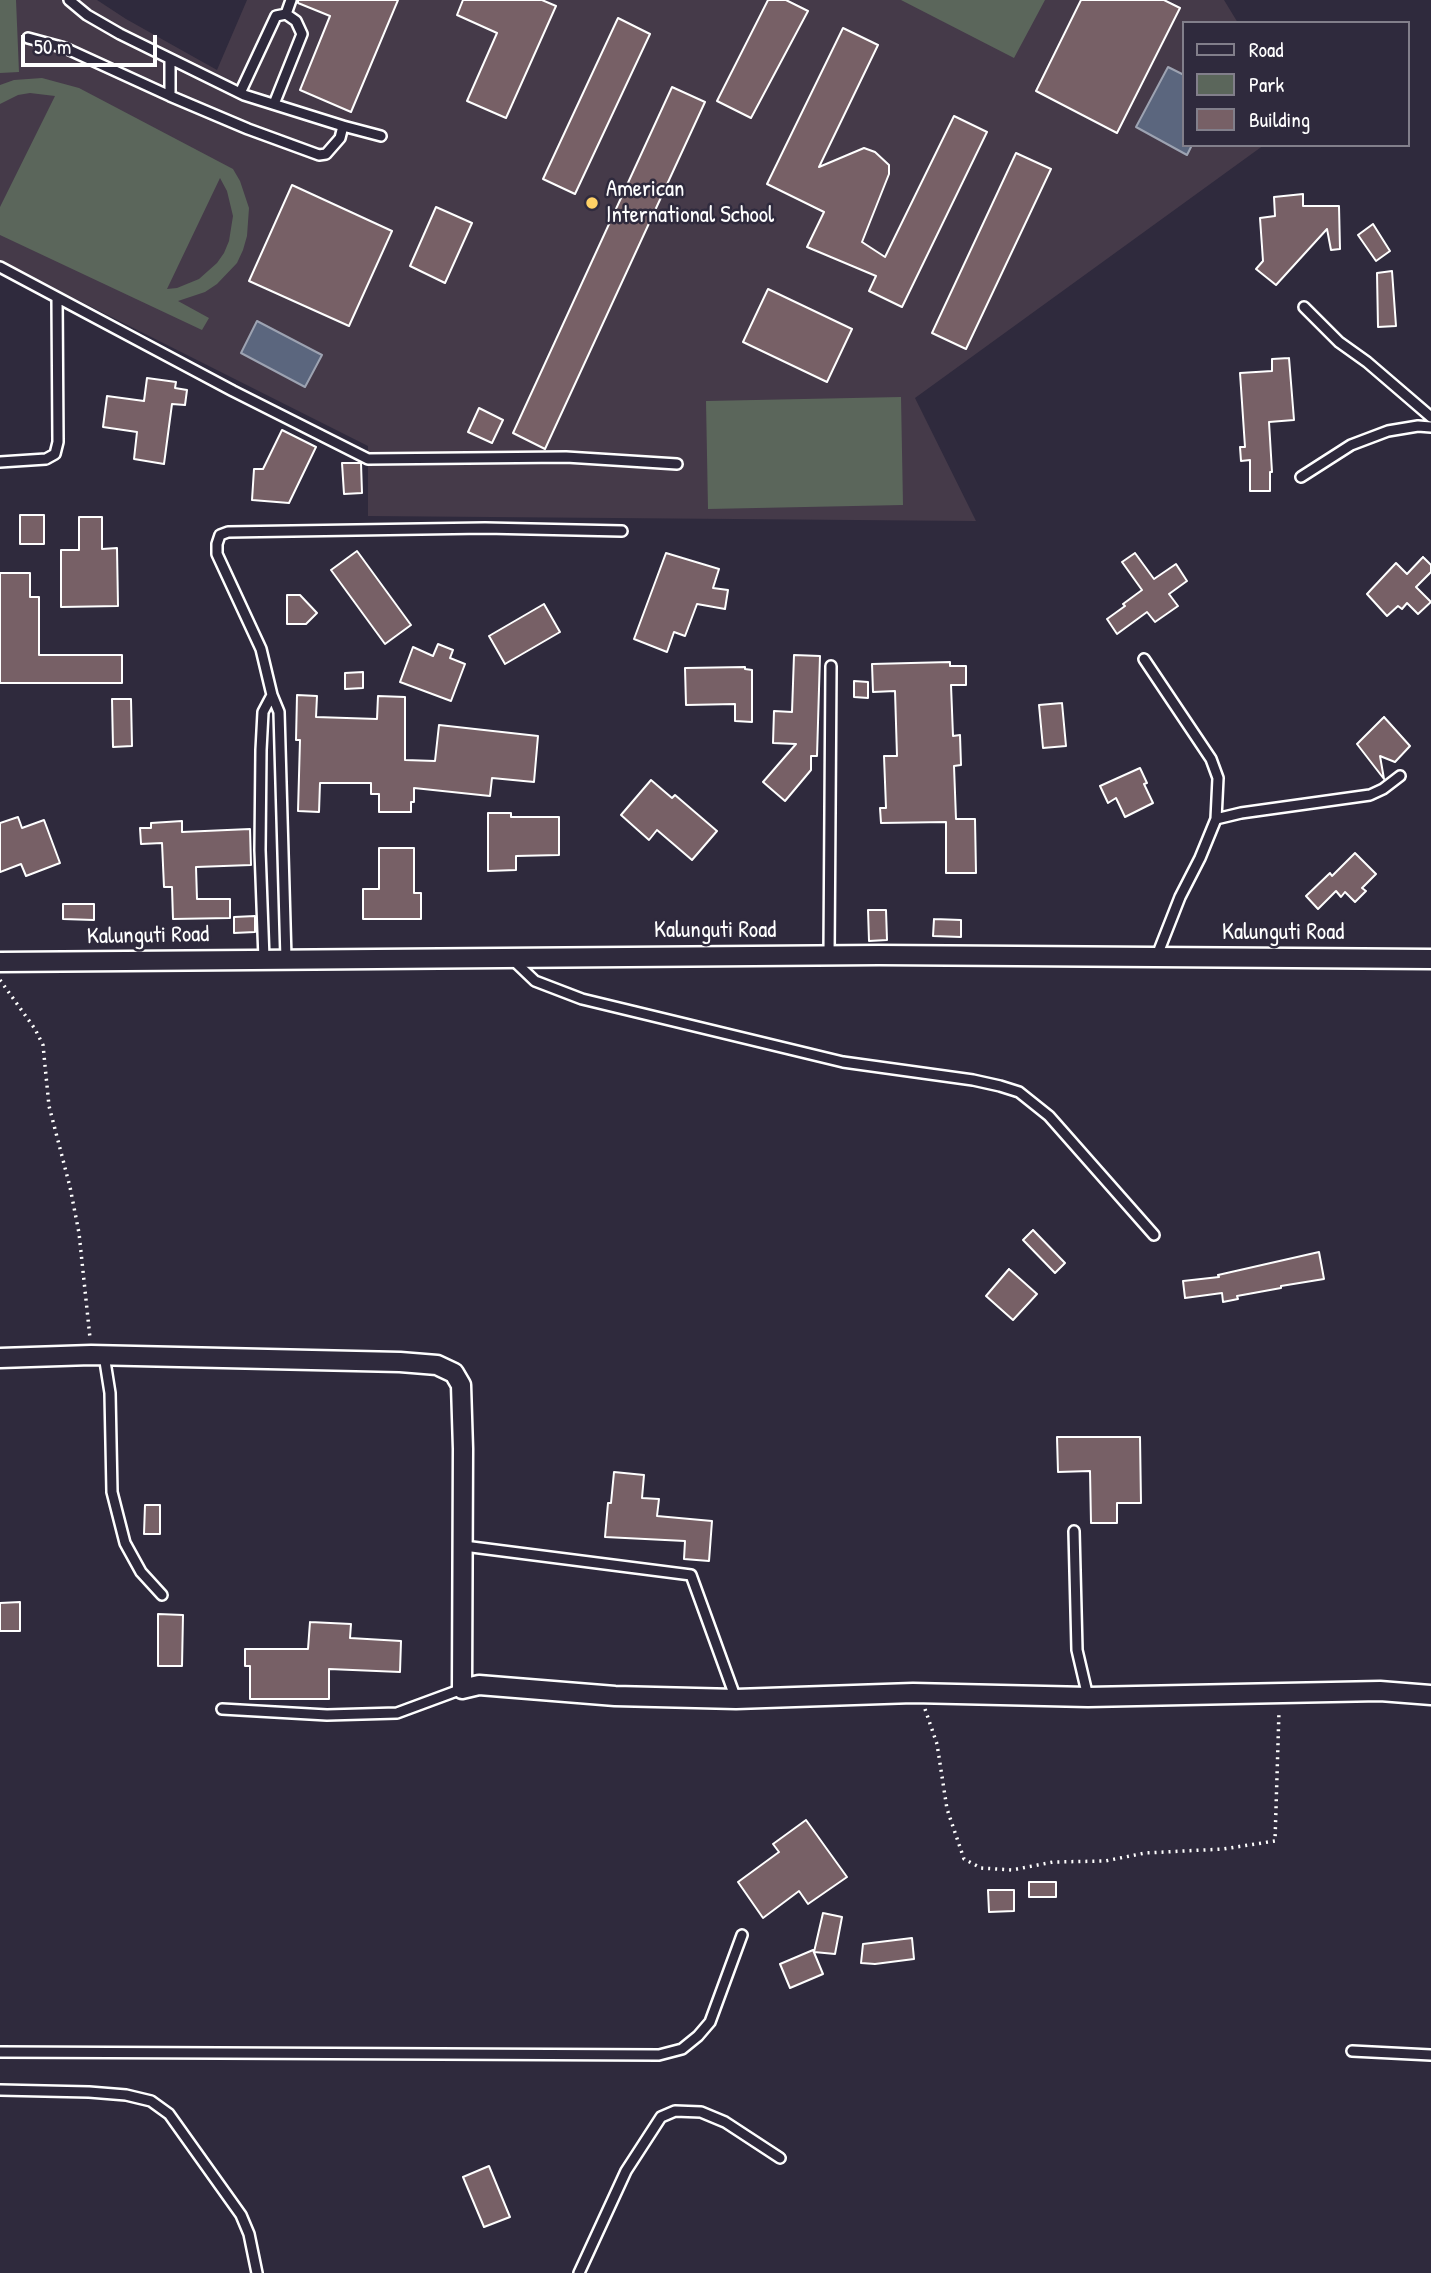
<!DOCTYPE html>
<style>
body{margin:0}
#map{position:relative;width:1431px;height:2273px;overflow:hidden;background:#2f2a3d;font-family:"Patrick Hand",sans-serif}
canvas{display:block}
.legend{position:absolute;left:1182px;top:21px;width:228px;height:126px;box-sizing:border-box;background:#2f2a3d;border:2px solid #827f8b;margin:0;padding:9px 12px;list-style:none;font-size:21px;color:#fff}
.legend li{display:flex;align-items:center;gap:14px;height:35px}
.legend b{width:35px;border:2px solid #827f8b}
.scale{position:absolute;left:21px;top:35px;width:136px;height:32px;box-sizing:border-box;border:4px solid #fff;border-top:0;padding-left:9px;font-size:21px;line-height:24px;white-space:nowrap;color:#fff;-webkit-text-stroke:5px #2f2a3d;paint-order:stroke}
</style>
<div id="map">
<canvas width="1431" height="2273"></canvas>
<ul class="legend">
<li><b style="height:9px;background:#2f2a3d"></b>Road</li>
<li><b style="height:19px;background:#5b665b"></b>Park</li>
<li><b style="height:19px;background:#776066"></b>Building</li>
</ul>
<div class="scale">50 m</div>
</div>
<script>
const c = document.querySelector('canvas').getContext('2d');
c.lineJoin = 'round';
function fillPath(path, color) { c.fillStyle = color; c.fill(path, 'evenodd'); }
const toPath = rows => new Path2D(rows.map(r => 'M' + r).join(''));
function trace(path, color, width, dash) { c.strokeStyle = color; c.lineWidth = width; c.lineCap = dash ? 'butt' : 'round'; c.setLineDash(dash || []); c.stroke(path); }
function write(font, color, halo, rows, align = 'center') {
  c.font = font + ' "Patrick Hand",sans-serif'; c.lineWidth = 5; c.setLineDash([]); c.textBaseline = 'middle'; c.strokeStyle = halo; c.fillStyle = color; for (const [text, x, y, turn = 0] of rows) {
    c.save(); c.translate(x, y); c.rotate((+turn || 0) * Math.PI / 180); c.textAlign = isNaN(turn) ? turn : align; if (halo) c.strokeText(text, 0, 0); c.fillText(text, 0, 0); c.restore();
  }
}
const built = toPath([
 [0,0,97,0,126,19,217,70,247,0,1224,0,1238,23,1184,23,1184,145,1264,145,915,398,976,521,368,516,368,446,0,261]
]);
const green = toPath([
 [0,0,16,0,19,72,0,73],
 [901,0,1045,0,1014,58],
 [42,78,79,88,233,169,240,181,249,208,247,236,243,250,237,263,217,284,205,292,178,301,209,318,202,330,0,235,0,207,55,96,30,93,18,95,0,104,0,85,14,80],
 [220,178,227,191,233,216,229,241,224,253,217,263,199,279,177,288,167,289],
 [901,397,903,505,708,509,706,401]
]);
const water = toPath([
 [1168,67,1184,75,1184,145,1192,145,1187,155,1136,127,1168,67],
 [257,321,322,355,305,387,241,353,257,321]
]);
const building = toPath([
 [298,0,398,0,351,112,300,90,330,16,298,3,298,0],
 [463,0,542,0,556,6,506,118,467,101,497,33,457,15,463,0],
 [768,0,786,0,808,11,751,118,717,101,768,0],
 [1081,0,1164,0,1180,8,1117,133,1036,91,1081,0],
 [618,18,650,34,575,194,543,179,618,18],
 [843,28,878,45,819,167,864,148,875,152,889,165,889,174,862,242,885,257,954,116,987,132,902,307,869,291,876,276,807,247,824,212,767,184,843,28],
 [672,87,705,102,545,449,513,433,672,87],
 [1016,153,1051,169,966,349,932,333,1016,153],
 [292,185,392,231,349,326,249,281,292,185],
 [1303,194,1303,206,1339,206,1340,249,1331,250,1327,229,1276,285,1256,269,1263,261,1260,218,1275,216,1274,197,1303,194],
 [436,207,472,223,445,283,410,266,436,207],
 [1373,224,1390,251,1376,261,1358,235,1373,224],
 [1392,271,1396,326,1378,327,1377,273,1392,271],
 [768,289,852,329,827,382,743,342,768,289],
 [1289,358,1294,420,1269,422,1272,472,1270,472,1270,491,1250,491,1250,460,1241,461,1240,447,1245,447,1240,373,1272,371,1272,359,1289,358],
 [147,378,176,382,175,388,187,390,185,405,172,404,164,464,134,459,137,432,103,427,107,396,144,401,147,378],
 [479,408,503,420,492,443,468,432,479,408],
 [282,430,316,447,289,503,252,500,254,469,263,469,282,430],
 [342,463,361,463,362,493,344,494,342,463],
 [44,515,44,544,20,544,20,515,44,515],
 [79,517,102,517,102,549,117,548,118,606,61,607,61,550,79,550,79,517],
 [357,551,411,625,385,644,331,570,357,551],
 [666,553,719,569,713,588,728,590,725,609,697,604,685,636,674,632,667,652,634,639,666,553],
 [1135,553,1154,579,1176,564,1187,581,1169,594,1178,606,1155,622,1147,612,1117,634,1107,619,1125,606,1123,604,1142,590,1122,562,1135,553],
 [1423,557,1431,565,1431,572,1416,587,1431,602,1418,614,1407,603,1402,609,1398,606,1387,616,1367,594,1396,563,1407,574,1423,557],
 [0,573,30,573,30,597,39,597,39,655,122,655,122,683,0,683,0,573],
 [287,595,300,595,317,613,306,624,287,624,287,595],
 [544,604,560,632,505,664,489,636,544,604],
 [438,644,453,650,450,658,465,664,451,701,400,682,413,647,433,656,438,644],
 [794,655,820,656,817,756,811,756,811,770,785,801,763,782,796,744,773,743,774,711,792,712,794,655],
 [950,662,950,666,966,666,966,685,951,685,953,736,960,735,961,765,954,766,956,819,975,819,976,873,946,873,946,822,881,823,880,808,886,808,884,756,897,756,895,691,873,692,872,664,950,662],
 [745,667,745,669,752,670,752,722,735,721,735,704,686,705,685,668,745,667],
 [363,672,363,688,345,689,345,673,363,672],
 [854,681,868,682,868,698,854,697,854,681],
 [297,695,317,696,316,717,377,719,378,696,405,697,405,760,435,761,439,725,538,736,534,782,492,778,490,796,414,788,414,802,411,802,411,812,379,812,379,794,371,794,371,783,320,783,319,812,298,811,300,740,296,740,297,695],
 [112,699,131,699,132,746,113,747,112,699],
 [1062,703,1066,746,1043,748,1039,705,1062,703],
 [1384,717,1410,746,1395,762,1380,756,1384,779,1357,744,1384,717],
 [1140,768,1147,783,1144,784,1153,803,1125,817,1116,798,1108,803,1100,786,1140,768],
 [651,780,672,798,675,795,717,831,692,860,657,830,649,840,621,815,651,780],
 [488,813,511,813,511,817,559,817,559,855,516,856,516,870,488,871,488,813],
 [18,817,22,828,44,820,60,863,26,876,21,864,0,872,0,823,18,817],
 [182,821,182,832,250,829,251,865,196,867,197,899,230,899,230,918,173,919,172,887,164,887,162,843,141,844,140,828,151,828,151,823,182,821],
 [379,848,414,848,414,893,421,893,421,919,363,919,363,889,379,889,379,848],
 [1355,853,1376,874,1362,888,1366,891,1355,902,1345,892,1341,897,1336,891,1318,909,1306,896,1330,873,1332,876,1355,853],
 [63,904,94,904,94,920,63,919,63,904],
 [868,910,886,910,887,940,869,941,868,910],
 [255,916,255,932,234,933,234,917,255,916],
 [934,919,961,920,961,937,933,936,934,919],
 [1033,1230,1065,1263,1055,1273,1023,1240,1033,1230],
 [1319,1252,1324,1279,1281,1286,1281,1288,1237,1296,1238,1299,1223,1302,1222,1293,1185,1298,1183,1281,1219,1277,1218,1275,1319,1252],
 [1009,1269,1037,1294,1013,1320,986,1296,1009,1269],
 [1057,1437,1140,1437,1141,1503,1117,1503,1117,1523,1091,1523,1090,1471,1058,1472,1057,1437],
 [614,1472,644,1475,642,1498,659,1499,657,1516,712,1521,709,1561,684,1559,685,1541,605,1537,608,1503,611,1503,614,1472],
 [145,1505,160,1505,160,1534,144,1534,145,1505],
 [20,1602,20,1631,0,1631,0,1603,20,1602],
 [158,1614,183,1615,182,1666,158,1666,158,1614],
 [310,1622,351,1624,350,1638,401,1641,400,1672,329,1669,329,1699,250,1699,250,1666,245,1666,245,1649,308,1649,310,1622],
 [806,1820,847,1877,808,1904,799,1891,763,1918,738,1882,779,1852,773,1844,806,1820],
 [1029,1882,1056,1882,1056,1897,1029,1897,1029,1882],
 [988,1890,1014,1890,1014,1911,989,1912,988,1890],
 [823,1913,842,1917,835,1954,814,1952,823,1913],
 [912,1938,914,1959,875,1964,861,1963,863,1944,912,1938],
 [813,1950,823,1974,790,1988,780,1964,813,1950],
 [489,2166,510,2217,484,2227,463,2177,489,2166]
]);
const path = toPath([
 [0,980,35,1029,43,1045,49,1106,70,1187,79,1233,90,1338],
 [925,1709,937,1744,947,1809,964,1859,981,1868,1012,1870,1053,1862,1105,1861,1145,1853,1223,1849,1275,1841,1279,1711]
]);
const service = toPath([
 [69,0,87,15,120,34,244,95,343,126,340,138,326,154,319,155,248,129,170,96,170,60],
 [286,14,291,0],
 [28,38,65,48,170,96],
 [240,93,276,16,286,14,296,21,302,34,274,104],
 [343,126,381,136],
 [0,267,233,391,368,459,566,457,677,464],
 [1304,307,1339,342,1367,362,1431,417],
 [0,462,46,459,55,454,58,442,57,298],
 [1301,477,1351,445,1388,431,1418,426,1431,427],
 [1144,659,1211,759,1218,778,1216,819,1200,858,1180,897,1156,958],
 [1216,819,1241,813,1370,795,1383,789,1400,776],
 [829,955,831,666],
 [264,959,260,850,261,750,263,712,272,695],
 [286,959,279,712,272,695,261,649,217,554,217,544,220,535,228,532,485,528,622,531],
 [512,959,535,981,582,999,843,1062,973,1080,1000,1086,1019,1092,1049,1116,1154,1235],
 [104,1355,110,1393,112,1492,125,1543,141,1572,162,1595],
 [1074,1531,1077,1650,1088,1697],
 [464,1546,691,1575,736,1699],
 [222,1709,327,1715,397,1713,462,1689],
 [1352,2051,1431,2055],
 [0,2052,659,2055,682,2049,698,2036,710,2022,742,1935],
 [0,2090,89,2092,126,2095,151,2101,169,2114,241,2215,249,2234,257,2273],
 [579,2273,626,2171,661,2117,675,2111,701,2112,725,2122,780,2158]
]);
const minor = toPath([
 [0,962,879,955,1431,959],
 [0,1358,91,1355,400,1362,437,1365,454,1373,461,1385,463,1449,462,1689,479,1685,615,1696,736,1699,913,1693,1088,1697,1380,1691,1431,1695]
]);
const markers = [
 [592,203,7,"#ffd166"]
];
const poiNames = [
 ["American",606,190],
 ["International School",606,216]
];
const streetNames = [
 ["Kalunguti Road",715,931],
 ["Kalunguti Road",1283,933],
 ["Kalunguti Road",148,936,-1]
];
fillPath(built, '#453a49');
fillPath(green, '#5b665b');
fillPath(water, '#5b667e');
trace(water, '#9da3b2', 2);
fillPath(building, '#776066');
trace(building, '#fff', 2);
trace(service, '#fff', 14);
trace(minor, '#fff', 23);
trace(path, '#fff', 3.5, [2, 5]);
trace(service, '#2f2a3d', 9);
trace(minor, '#2f2a3d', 18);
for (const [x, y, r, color] of markers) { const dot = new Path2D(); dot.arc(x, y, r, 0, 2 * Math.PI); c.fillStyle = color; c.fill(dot); trace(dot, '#2f2a3d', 2.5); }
write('23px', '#fff', '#2f2a3d', poiNames, 'left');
write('23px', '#fff', '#2f2a3d', streetNames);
</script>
